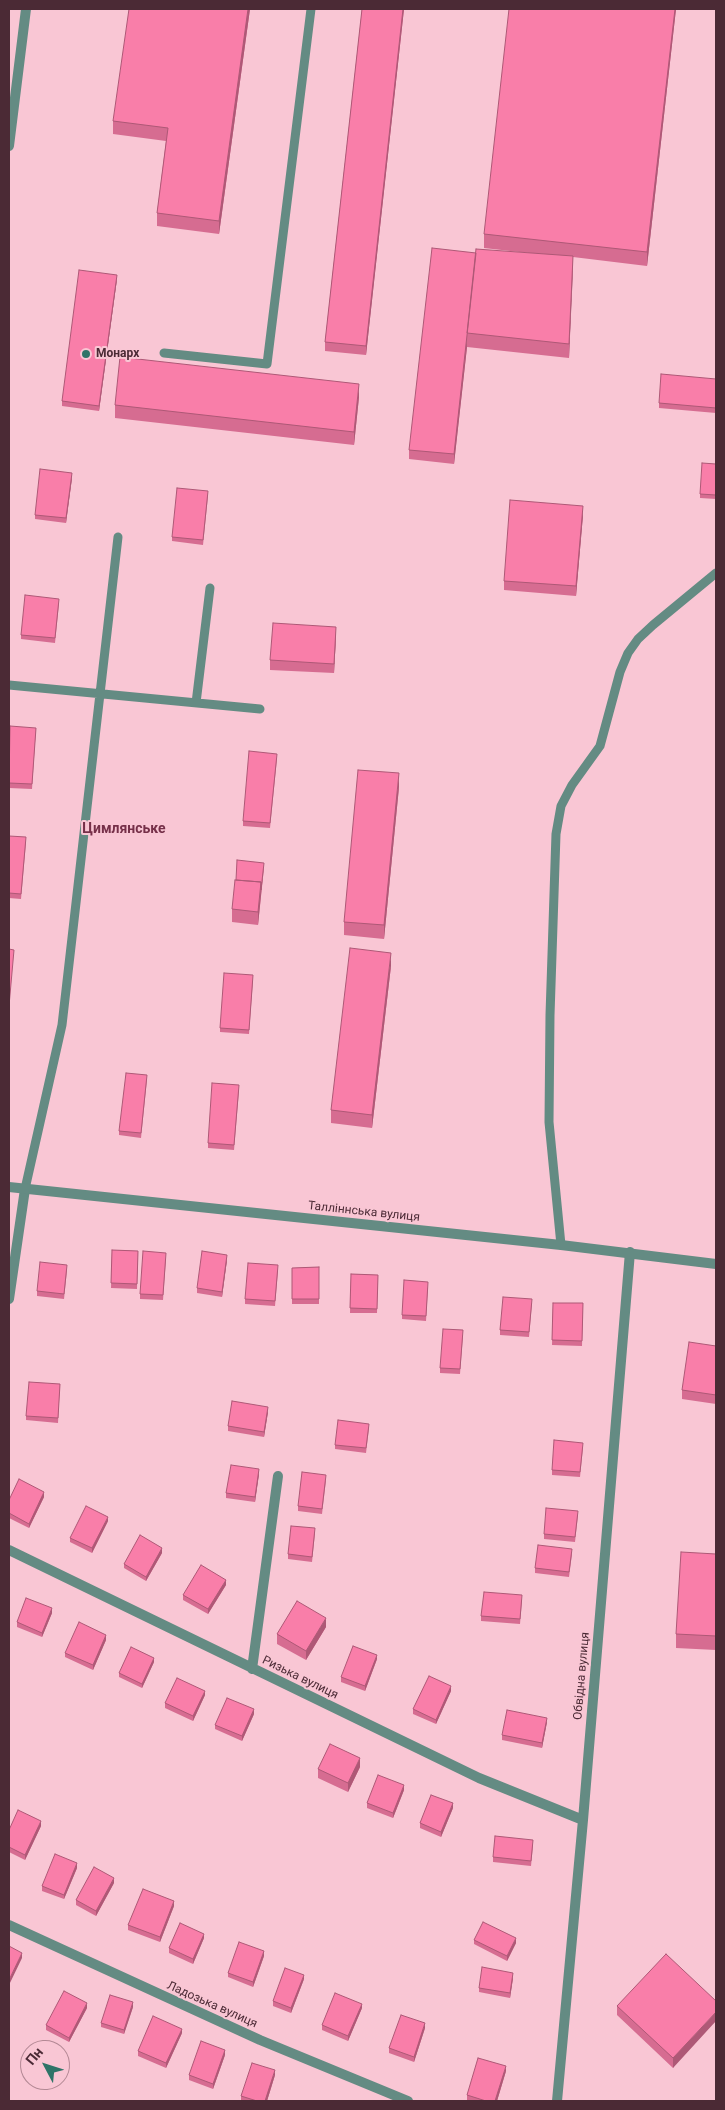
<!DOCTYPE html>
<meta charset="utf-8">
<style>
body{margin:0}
#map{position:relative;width:725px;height:2110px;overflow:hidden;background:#f9c6d4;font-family:Roboto,sans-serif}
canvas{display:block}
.frame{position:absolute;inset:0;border:10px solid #4b2a35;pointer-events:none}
.north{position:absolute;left:20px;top:2040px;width:50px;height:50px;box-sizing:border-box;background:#f9c6d4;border:1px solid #b38894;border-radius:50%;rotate:310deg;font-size:14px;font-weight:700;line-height:20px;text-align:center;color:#4b2a35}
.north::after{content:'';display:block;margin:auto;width:18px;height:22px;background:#2f7468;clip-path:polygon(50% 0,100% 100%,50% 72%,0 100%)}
</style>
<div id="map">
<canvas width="725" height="2110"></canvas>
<div class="frame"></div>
<div class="north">Пн</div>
</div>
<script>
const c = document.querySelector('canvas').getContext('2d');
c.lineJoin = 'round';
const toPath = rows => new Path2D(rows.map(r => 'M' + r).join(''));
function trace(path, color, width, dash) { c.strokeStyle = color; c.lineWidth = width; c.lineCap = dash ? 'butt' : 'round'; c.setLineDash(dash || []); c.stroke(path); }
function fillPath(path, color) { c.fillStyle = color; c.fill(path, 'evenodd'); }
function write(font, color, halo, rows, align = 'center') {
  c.font = font + ' Roboto,sans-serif'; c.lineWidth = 4; c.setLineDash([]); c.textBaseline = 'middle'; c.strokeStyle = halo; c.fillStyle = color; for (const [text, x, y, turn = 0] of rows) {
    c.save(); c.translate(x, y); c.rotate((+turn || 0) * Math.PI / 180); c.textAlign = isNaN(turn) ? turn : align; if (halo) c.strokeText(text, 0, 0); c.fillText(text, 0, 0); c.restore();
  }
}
const service = toPath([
 [164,353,267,364,311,9],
 [9,685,260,709],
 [196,703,210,588],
 [25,1189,62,1025,118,537],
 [561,1245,549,1122,550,1015,556,834,561,806,572,785,600,746,620,672,628,653,638,639,653,625,716,573]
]);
const minor = toPath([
 [9,1299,25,1189],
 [9,1550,479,1778,583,1820],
 [252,1669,278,1476],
 [9,1925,260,2040,408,2101],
 [557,2101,583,1820,630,1252]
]);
const tertiary = toPath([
 [9,146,26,9],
 [9,1187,561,1245,716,1264]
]);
const wall = toPath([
 [250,9,219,234,157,226,157,213,166,141,113,134,113,121],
 [362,9,404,9,366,355,325,351,325,342],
 [676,9,647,266,573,257,569,358,467,347,454,464,409,459,409,450,476,253,537,254,484,248,484,234],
 [117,279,99,411,62,406,62,401],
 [716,379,716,413,659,408,659,403],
 [359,397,354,445,115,418,115,405],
 [716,464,716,499,700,498,700,494],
 [72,478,66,523,35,519,35,515],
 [208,496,203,545,172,541,172,537],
 [583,515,576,596,504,590,504,581],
 [59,603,55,643,21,639,21,635],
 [336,636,334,673,270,670,270,660],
 [36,728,32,789,9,788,9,737],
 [277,758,270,828,243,826,243,821],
 [399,787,384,939,344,935,344,922],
 [9,836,26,842,21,899,9,898],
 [264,868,258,925,232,922,232,909],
 [391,966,372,1128,331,1123,331,1110],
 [253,980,249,1034,220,1032,220,1028],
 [147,1079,141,1138,119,1135,119,1131],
 [239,1090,234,1150,208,1148,208,1143],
 [112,1250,138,1251,137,1289,111,1288],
 [166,1258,163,1300,140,1299,140,1294],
 [227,1260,222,1297,197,1293,197,1288],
 [319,1267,319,1304,292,1304,292,1268],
 [67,1270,64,1299,37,1296,37,1291],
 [278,1270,275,1306,245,1304,245,1299],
 [351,1274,378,1275,377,1313,350,1313],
 [428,1287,426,1321,402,1319,402,1315],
 [532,1303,529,1337,500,1335,500,1330],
 [553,1303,583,1303,582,1346,552,1345],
 [463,1335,460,1374,440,1373,440,1368],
 [716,1346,716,1404,682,1399,682,1390],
 [60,1384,58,1423,26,1420,26,1416],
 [268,1412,264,1437,228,1431,228,1426],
 [369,1428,366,1453,335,1449,335,1445],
 [583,1447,580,1477,552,1475,552,1470],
 [259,1474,255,1502,226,1498,226,1493],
 [326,1480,322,1514,298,1511,298,1506],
 [44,1497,29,1528,9,1518,9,1500],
 [578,1515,575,1542,544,1539,544,1534],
 [108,1521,92,1553,70,1542,70,1538],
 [315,1533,312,1562,288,1559,288,1554],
 [162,1553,146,1581,124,1568,124,1564],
 [572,1554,569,1577,535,1573,535,1568],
 [716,1554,716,1650,676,1648,676,1634],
 [226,1585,208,1614,183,1600,183,1595],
 [522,1600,520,1624,481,1621,481,1616],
 [52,1613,42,1637,17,1627,17,1622],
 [326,1627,306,1660,277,1644,277,1634],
 [106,1640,93,1670,65,1657,65,1653],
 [377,1659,365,1691,341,1682,341,1677],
 [154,1662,142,1688,119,1677,119,1673],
 [451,1691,436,1724,413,1714,413,1709],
 [205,1695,193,1721,165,1708,165,1703],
 [254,1714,242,1741,215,1729,215,1725],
 [547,1722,542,1748,502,1740,502,1735],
 [360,1767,348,1792,318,1778,318,1769],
 [404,1790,393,1818,367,1808,367,1803],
 [453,1808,441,1837,420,1828,420,1823],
 [41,1826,25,1860,9,1852,9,1830],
 [533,1845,531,1866,493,1862,493,1857],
 [77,1868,64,1899,42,1891,42,1886],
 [114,1883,96,1916,76,1905,76,1900],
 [174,1906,160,1942,128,1930,128,1925],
 [204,1938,193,1964,169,1953,169,1948],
 [474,1940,516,1943,507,1961,474,1944],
 [264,1956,253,1987,228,1977,228,1973],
 [513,1978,510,1998,479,1992,479,1988],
 [304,1979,291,2013,273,2006,273,2001],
 [716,2001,673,2068,617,2015,617,2006],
 [133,2007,124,2034,101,2027,101,2023],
 [87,2008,69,2042,46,2030,46,2025],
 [362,2008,348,2041,322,2030,322,2025],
 [425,2028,414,2062,389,2053,389,2048],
 [182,2033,166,2068,138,2056,138,2051],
 [225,2055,213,2089,189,2080,189,2075],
 [506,2071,497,2101,471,2101,467,2100,467,2095],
 [275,2075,267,2101,241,2101,241,2096]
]);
const shadedWall = toPath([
 [248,9,250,9,219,234,219,221],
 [403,9,404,9,366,355,366,346],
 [675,9,676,9,647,266,647,252],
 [573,256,573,270,569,358,569,344],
 [117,275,117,279,99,411,99,406],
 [467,339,467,347,454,464,454,454],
 [359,384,359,397,354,445,354,432],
 [72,473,72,478,66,523,66,518],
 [583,506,583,515,576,596,576,586],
 [336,627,336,636,334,673,334,664],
 [399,773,399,787,384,939,384,925],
 [264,863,261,895,258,925,258,912],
 [391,953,391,966,372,1128,372,1115],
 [227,1255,227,1260,222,1297,222,1292],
 [268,1407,268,1412,264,1437,264,1432],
 [259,1469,259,1474,255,1502,255,1497],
 [44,1492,44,1497,29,1528,29,1524],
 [108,1517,108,1521,92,1553,92,1548],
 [162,1548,162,1553,146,1581,146,1577],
 [226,1580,226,1585,208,1614,208,1609],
 [52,1608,52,1613,42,1637,42,1633],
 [326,1618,326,1627,306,1660,306,1651],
 [106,1635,106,1640,93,1670,93,1665],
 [377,1655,377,1659,365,1691,365,1686],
 [154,1658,154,1662,142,1688,142,1684],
 [451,1686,451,1691,436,1724,436,1720],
 [205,1691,205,1695,193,1721,193,1716],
 [254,1709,254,1714,242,1741,242,1736],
 [547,1718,547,1722,542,1748,542,1743],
 [360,1758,360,1767,348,1792,348,1783],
 [404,1785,404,1790,393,1818,393,1813],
 [453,1803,453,1808,441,1837,441,1832],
 [41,1821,41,1826,25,1860,25,1855],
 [77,1863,77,1868,64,1899,64,1895],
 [114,1878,114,1883,96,1916,96,1911],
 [174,1901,174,1906,160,1942,160,1937],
 [204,1934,204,1938,193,1964,193,1959],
 [516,1938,516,1943,507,1961,507,1956],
 [264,1951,264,1956,253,1987,253,1982],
 [22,1953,22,1958,9,1985,9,1980],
 [513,1973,513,1978,510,1998,510,1993],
 [304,1975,304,1979,291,2013,291,2008],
 [133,2002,133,2007,124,2034,124,2030],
 [87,2003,87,2008,69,2042,69,2038],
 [362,2004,362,2008,348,2041,348,2036],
 [716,2012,716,2021,673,2068,673,2058],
 [425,2023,425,2028,414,2062,414,2057],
 [182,2029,182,2033,166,2068,166,2063],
 [225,2050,225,2055,213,2089,213,2084],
 [506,2066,506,2071,497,2101,495,2101],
 [275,2070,275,2075,267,2101,265,2101]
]);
const building = toPath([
 [129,9,248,9,219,221,157,213,168,128,113,121,129,9],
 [362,9,403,9,366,346,325,342,362,9],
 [509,9,675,9,647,252,484,234,509,9],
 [432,248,476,253,454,454,409,450,432,248],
 [476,249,573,256,569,344,467,333,476,249],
 [79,270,117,275,99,406,62,401,79,270],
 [120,357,359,384,354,432,115,405,120,357],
 [661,374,716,379,716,408,659,403,661,374],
 [702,463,716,464,716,495,700,494,702,463],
 [40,469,72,473,66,518,35,515,40,469],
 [177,488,208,491,203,540,172,537,177,488],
 [510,500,583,506,576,586,504,581,510,500],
 [25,595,59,599,55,638,21,635,25,595],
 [273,623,336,627,334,664,270,660,273,623],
 [10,726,36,728,32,784,9,783,10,726],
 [249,751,277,754,270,823,243,821,249,751],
 [358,770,399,773,384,925,344,922,358,770],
 [9,836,26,837,21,894,9,893,9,836],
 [237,860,264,863,261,890,261,882,236,880,237,860],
 [235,880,261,882,258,912,232,909,235,880],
 [350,948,391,953,372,1115,331,1110,350,948],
 [9,949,14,950,9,1006,9,949],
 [224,973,253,975,249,1030,220,1028,224,973],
 [126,1073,147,1075,141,1133,119,1131,126,1073],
 [212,1083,239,1085,234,1145,208,1143,212,1083],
 [112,1250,138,1251,137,1284,111,1283,112,1250],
 [143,1251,166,1253,163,1295,140,1294,143,1251],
 [202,1251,227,1255,222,1292,197,1288,202,1251],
 [40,1262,67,1265,64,1294,37,1291,40,1262],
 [248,1263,278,1265,275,1301,245,1299,248,1263],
 [319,1267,319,1299,292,1299,292,1268,319,1267],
 [351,1274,378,1275,377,1309,350,1308,351,1274],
 [404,1280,428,1282,426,1316,402,1315,404,1280],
 [503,1297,532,1299,529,1332,500,1330,503,1297],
 [553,1303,583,1303,582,1341,552,1340,553,1303],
 [443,1329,463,1330,460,1369,440,1368,443,1329],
 [689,1342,716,1346,716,1395,682,1390,689,1342],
 [29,1382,60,1384,58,1418,26,1416,29,1382],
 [232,1401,268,1407,264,1432,228,1426,232,1401],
 [338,1420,369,1424,366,1448,335,1445,338,1420],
 [554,1440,583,1443,580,1472,552,1470,554,1440],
 [231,1465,259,1469,255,1497,226,1493,231,1465],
 [302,1472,326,1475,322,1509,298,1506,302,1472],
 [19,1479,44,1492,29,1524,9,1513,9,1500,19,1479],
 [86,1506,108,1517,92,1548,70,1538,86,1506],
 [546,1508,578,1511,575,1537,544,1534,546,1508],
 [291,1526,315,1528,312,1557,288,1554,291,1526],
 [140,1535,162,1548,146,1577,124,1564,140,1535],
 [538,1545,572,1549,569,1572,535,1568,538,1545],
 [681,1552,716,1554,716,1636,676,1634,681,1552],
 [201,1565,226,1580,208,1609,183,1595,201,1565],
 [484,1592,522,1595,520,1619,481,1616,484,1592],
 [26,1598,52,1608,42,1633,17,1622,26,1598],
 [297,1601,326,1618,306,1651,277,1634,297,1601],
 [79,1622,106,1635,93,1665,65,1653,79,1622],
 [353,1646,377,1655,365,1686,341,1677,353,1646],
 [131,1647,154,1658,142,1684,119,1673,131,1647],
 [429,1676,451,1686,436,1720,413,1709,429,1676],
 [177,1678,205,1691,193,1716,165,1703,177,1678],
 [227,1698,254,1709,242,1736,215,1725,227,1698],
 [507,1710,547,1718,542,1743,502,1735,507,1710],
 [330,1744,360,1758,348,1783,318,1769,330,1744],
 [378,1775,404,1785,393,1813,367,1803,378,1775],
 [431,1795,453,1803,441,1832,420,1823,431,1795],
 [18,1810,41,1821,25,1855,9,1847,9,1830,18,1810],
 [495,1836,533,1840,531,1861,493,1857,495,1836],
 [55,1854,77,1863,64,1895,42,1886,55,1854],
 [94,1867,114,1878,96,1911,76,1900,94,1867],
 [143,1889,174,1901,160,1937,128,1925,143,1889],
 [483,1922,516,1938,507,1956,474,1940,483,1922],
 [180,1923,204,1934,193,1959,169,1948,180,1923],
 [239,1942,264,1951,253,1982,228,1973,239,1942],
 [9,1946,22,1953,9,1980,9,1946],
 [666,1954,716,2001,716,2012,673,2058,617,2006,666,1954],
 [482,1967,513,1973,510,1993,479,1988,482,1967],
 [285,1968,304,1975,291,2008,273,2001,285,1968],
 [64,1991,87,2003,69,2038,46,2025,64,1991],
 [335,1993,362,2004,348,2036,322,2025,335,1993],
 [110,1995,133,2002,124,2030,101,2023,110,1995],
 [401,2015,425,2023,414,2057,389,2048,401,2015],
 [153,2016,182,2029,166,2063,138,2051,153,2016],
 [201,2041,225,2050,213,2084,189,2075,201,2041],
 [478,2058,506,2066,495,2101,486,2101,467,2095,478,2058],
 [252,2063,275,2070,265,2101,257,2101,241,2096,252,2063]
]);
const markers = [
 [86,354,5,"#2f7468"]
];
const poiNames = [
 ["Монарх",96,354]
];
const streetNames = [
 ["Талліннська вулиця",364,1212,6],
 ["Обвідна вулиця",582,1676,-85],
 ["Ризька вулиця",300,1678,26],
 ["Ладозька вулиця",212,2005,24]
];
const neighbourhoodNames = [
 ["Цимлянське",124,829]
];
trace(service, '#648b83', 9);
trace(minor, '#648b83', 10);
trace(tertiary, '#648b83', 10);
fillPath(wall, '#d66c91');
fillPath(shadedWall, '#ae5876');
fillPath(building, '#f97ea9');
trace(building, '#ae5876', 1);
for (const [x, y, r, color] of markers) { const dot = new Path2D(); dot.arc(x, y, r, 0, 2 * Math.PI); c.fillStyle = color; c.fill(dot); trace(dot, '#f9c6d4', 2); }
write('bold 12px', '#4b2a35', '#f9c6d4', poiNames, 'left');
write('12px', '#4b2a35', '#f9c6d4', streetNames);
write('bold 14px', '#763049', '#f9c6d4', neighbourhoodNames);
</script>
